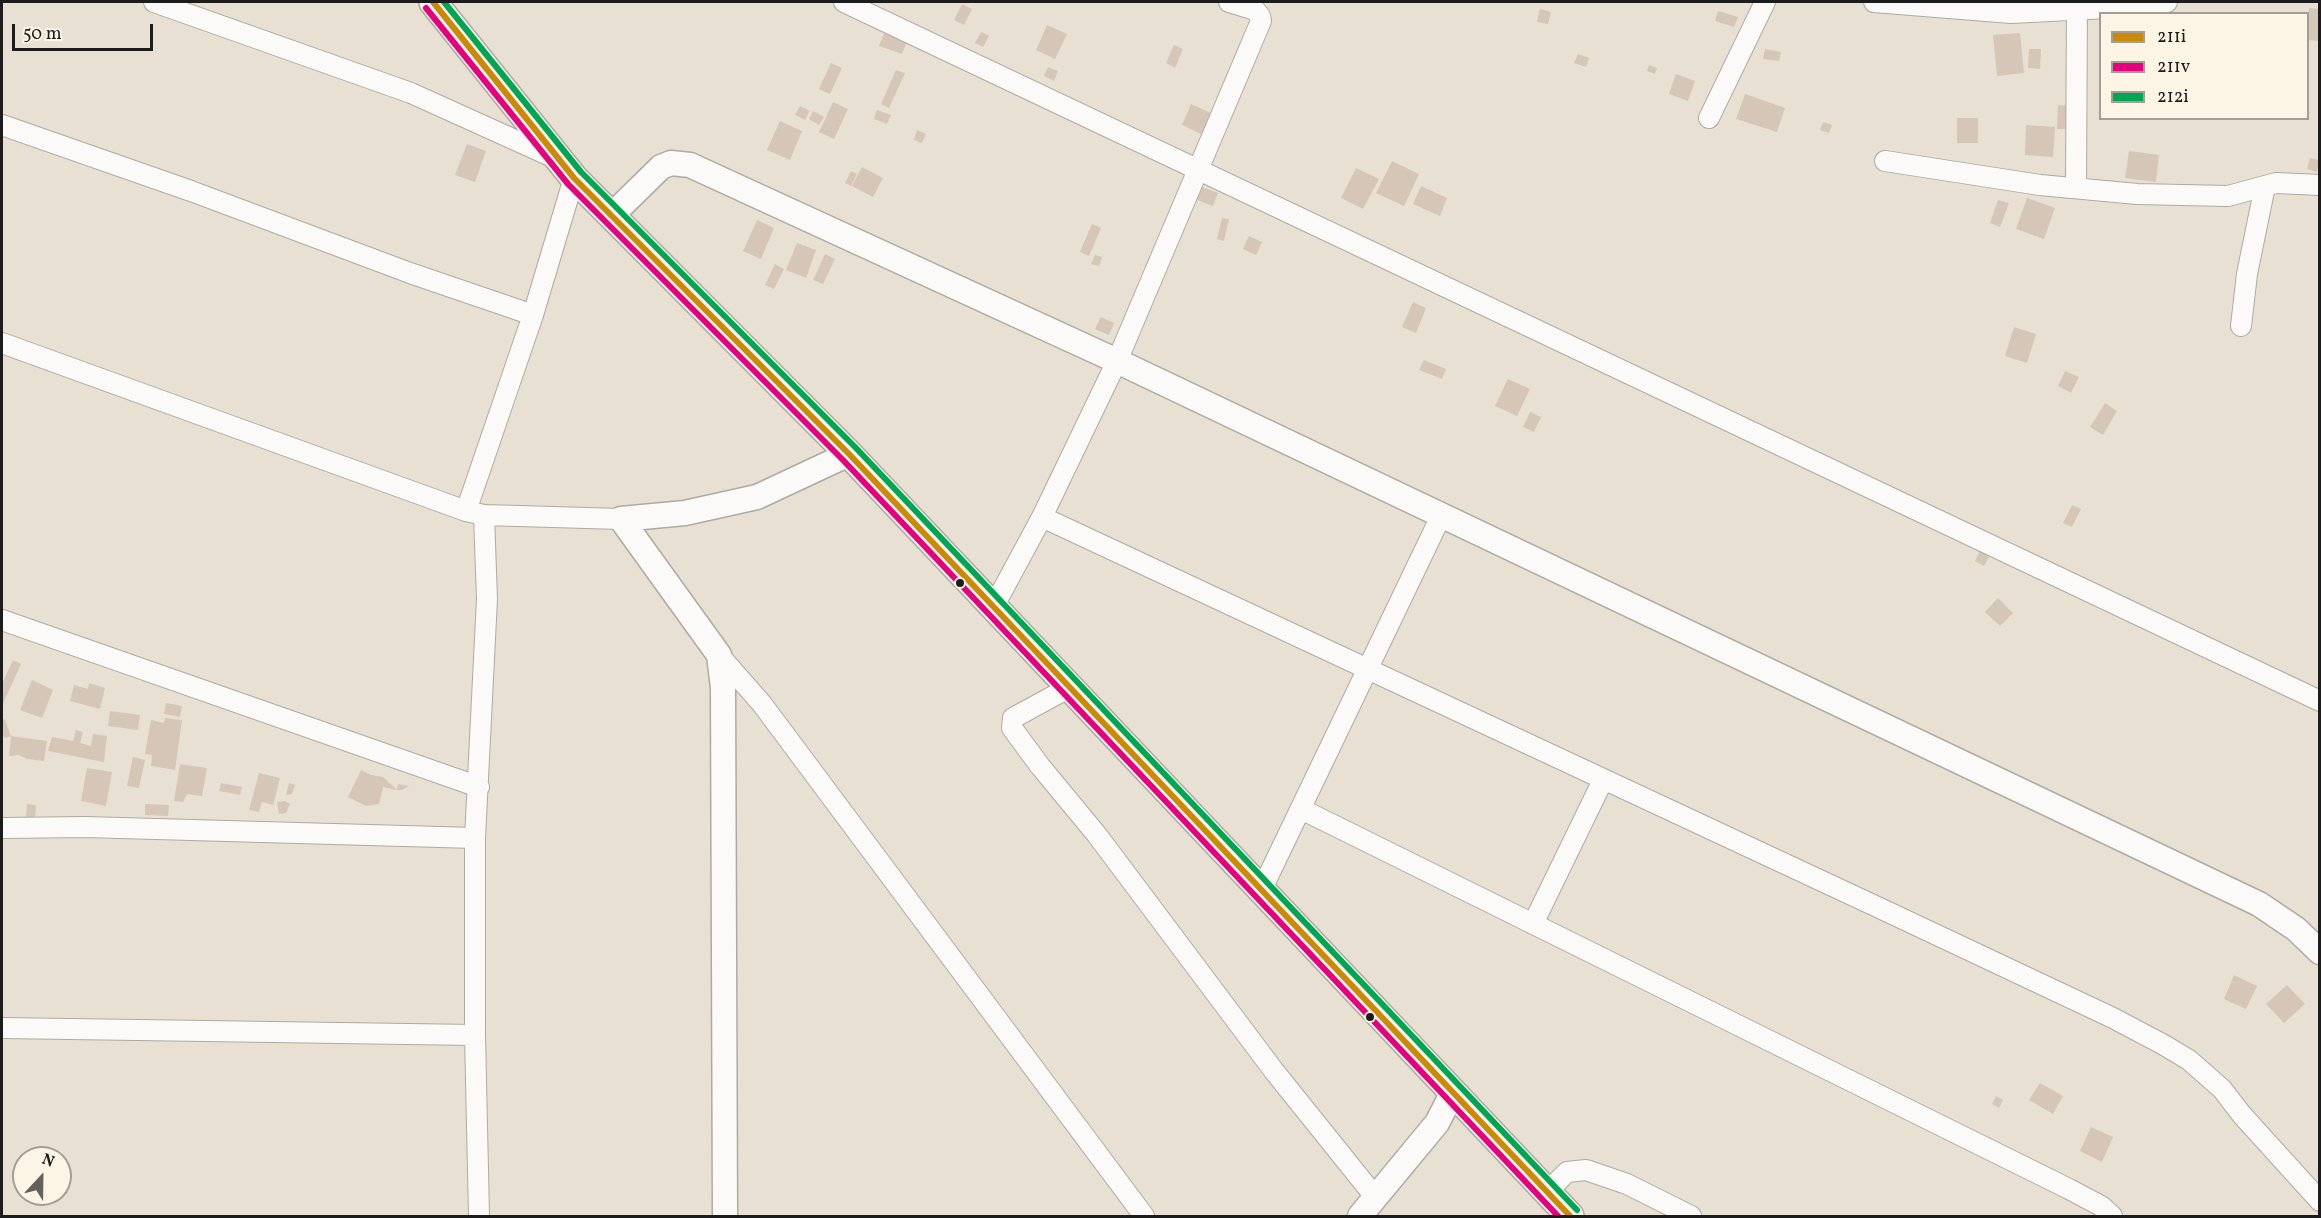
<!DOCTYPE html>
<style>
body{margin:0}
#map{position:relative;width:2321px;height:1218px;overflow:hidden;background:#e8e0d2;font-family:Vollkorn,serif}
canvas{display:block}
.frame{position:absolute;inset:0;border:3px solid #1c1c1c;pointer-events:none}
.legend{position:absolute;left:2099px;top:12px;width:210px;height:108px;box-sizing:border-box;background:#fcf5e5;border:2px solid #a29e95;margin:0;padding:8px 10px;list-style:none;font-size:18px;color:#1c1c1c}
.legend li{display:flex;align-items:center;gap:12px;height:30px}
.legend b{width:30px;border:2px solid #a29e95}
.north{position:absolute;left:12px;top:1146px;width:60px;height:60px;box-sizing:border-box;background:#fcf5e5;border:2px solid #a29e95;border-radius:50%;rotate:22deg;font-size:16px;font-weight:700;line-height:24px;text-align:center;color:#1c1c1c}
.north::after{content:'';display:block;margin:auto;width:21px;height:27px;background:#63615c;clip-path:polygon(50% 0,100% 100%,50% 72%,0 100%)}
.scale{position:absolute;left:12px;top:24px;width:141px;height:27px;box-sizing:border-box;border:3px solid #1c1c1c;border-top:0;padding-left:8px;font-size:18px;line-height:21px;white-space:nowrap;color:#1c1c1c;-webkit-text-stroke:4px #fcf5e5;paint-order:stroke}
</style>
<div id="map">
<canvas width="2321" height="1218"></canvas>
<div class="frame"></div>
<ul class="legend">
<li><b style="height:8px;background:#cb8a06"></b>211i</li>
<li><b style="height:8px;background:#e5007d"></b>211v</li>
<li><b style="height:8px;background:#00a651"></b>212i</li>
</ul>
<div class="north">N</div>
<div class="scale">50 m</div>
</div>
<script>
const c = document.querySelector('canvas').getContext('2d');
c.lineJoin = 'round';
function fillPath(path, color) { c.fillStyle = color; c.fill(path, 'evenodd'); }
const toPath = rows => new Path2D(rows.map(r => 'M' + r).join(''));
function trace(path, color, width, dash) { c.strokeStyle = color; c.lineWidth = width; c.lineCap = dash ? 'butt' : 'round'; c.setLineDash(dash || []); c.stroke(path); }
const building = toPath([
 [962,4,972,9,964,25,954,20],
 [2309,8,2319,9,2319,41,2308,40],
 [1540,9,1551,12,1548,24,1537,22],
 [1718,11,1738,17,1734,27,1715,21],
 [1047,25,1067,34,1055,59,1036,50],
 [981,32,989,36,983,47,975,43],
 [884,33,907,41,902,54,879,46],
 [2020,33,2024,73,1997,76,1993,35],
 [1174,45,1183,49,1175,68,1166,63],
 [1765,49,1781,52,1779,61,1763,59],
 [2029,49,2041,49,2040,69,2028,68],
 [1578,54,1589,58,1586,67,1574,63],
 [831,63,842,68,830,94,819,89],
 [1649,65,1657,68,1655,74,1647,71],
 [1048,67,1058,71,1054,81,1044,76],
 [896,70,905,73,889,108,881,104],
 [1676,74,1695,81,1688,101,1669,94],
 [1745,94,1785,108,1777,132,1736,119],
 [833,102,848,109,834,139,819,132],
 [1191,104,1213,114,1203,135,1182,125],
 [2058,105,2068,106,2067,129,2057,129],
 [800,106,810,111,805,120,795,115],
 [877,110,891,115,887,124,874,119],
 [813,111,824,117,819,125,809,119],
 [1957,118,1978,118,1978,143,1957,143],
 [780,121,802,131,790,160,767,150],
 [1823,122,1832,125,1829,133,1820,130],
 [2026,125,2055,127,2053,157,2025,155],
 [917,130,926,134,922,143,914,140],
 [467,144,486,151,475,182,455,175],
 [2129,151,2159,155,2156,182,2125,178],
 [2310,158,2319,160,2317,172,2307,169],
 [1392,161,1419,174,1404,206,1376,193],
 [862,167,883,178,873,197,852,186],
 [1356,168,1379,179,1363,209,1341,198],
 [851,171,857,174,851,186,845,183],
 [1421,186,1447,198,1440,216,1413,204],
 [1202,187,1218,193,1213,206,1197,200],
 [2027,198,2055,208,2044,239,2016,229],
 [1998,200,2009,203,2000,227,1990,223],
 [1222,218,1229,219,1224,241,1217,239],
 [757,220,774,228,761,259,743,251],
 [1092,224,1101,228,1089,256,1080,252],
 [1249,236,1262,242,1256,255,1243,249],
 [797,243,816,250,806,278,786,270],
 [825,254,835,259,823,284,813,280],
 [1095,255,1102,257,1099,266,1091,264],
 [775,264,784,269,774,289,765,285],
 [1413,302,1426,308,1416,333,1402,327],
 [1101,317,1114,323,1109,335,1095,329],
 [2014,327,2036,334,2027,363,2005,356],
 [1424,360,1446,369,1442,379,1419,370],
 [2065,371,2079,377,2071,393,2058,386],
 [1508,379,1530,389,1517,416,1495,406],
 [2105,403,2117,411,2103,435,2090,427],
 [1530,412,1541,417,1534,432,1523,427],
 [2072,505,2081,509,2072,527,2063,523],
 [1980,551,1989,557,1984,566,1975,561],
 [1998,598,2013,613,2000,626,1985,612],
 [13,660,21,664,2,706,2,684],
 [32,680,53,690,42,718,20,710],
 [89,683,105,688,100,709,70,701,74,685,88,689],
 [166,703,182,706,180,717,164,714],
 [110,711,140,715,138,730,108,726],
 [165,718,182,720,175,770,151,766,152,755,145,754,151,720,164,723],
 [2,719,5,720,11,736,5,738,2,734],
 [76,730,83,732,80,743,91,746,93,734,107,736,104,762,48,751,52,737,73,741],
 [11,736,47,741,44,761,27,759,19,755,9,756],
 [133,757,145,760,139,788,127,786],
 [180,764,207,768,202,796,187,794,183,802,174,801],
 [87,768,112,772,106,806,81,801],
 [361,770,371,775,383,777,397,790,398,784,409,786,402,790,397,790,383,787,379,804,366,806,348,797],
 [259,773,280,778,273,805,262,802,259,812,249,810],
 [221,783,242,787,240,795,219,791],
 [289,783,295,785,292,794,286,795],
 [285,801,290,804,286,813,279,814,277,802],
 [27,804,36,805,35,819,26,818],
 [145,804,169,805,168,816,145,815],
 [2234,975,2257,986,2246,1009,2224,999],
 [2287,985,2305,1004,2284,1023,2266,1004],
 [2040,1083,2063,1096,2053,1114,2029,1100],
 [1996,1096,2003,1100,1999,1108,1992,1104],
 [2091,1127,2113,1137,2102,1162,2080,1151]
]);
const minor = toPath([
 [154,2,411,93,557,159],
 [844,2,2320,701],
 [1874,2,2011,13,2109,8,2167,2],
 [1709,118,1765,2],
 [2,125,191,191,410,273,533,315],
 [1885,161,2040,185,2137,194,2228,196,2276,183,2320,185],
 [2076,188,2077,2],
 [2241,326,2247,274,2265,186],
 [2,343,466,511,484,515,621,519],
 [466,511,533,315,574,178],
 [1042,517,1886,911,2113,1018,2164,1045,2189,1060,2222,1089,2242,1115,2320,1201],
 [994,606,1042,517,1117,361,1261,21,1260,16,1255,10,1229,2],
 [2,620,479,787],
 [719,655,762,704,1144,1216],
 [1070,687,1013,718,1012,728,1040,766,1097,835,1274,1071,1376,1198],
 [1301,809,2069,1189,2101,1206,2112,1216],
 [2,828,85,827,475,838],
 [1261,891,1441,516],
 [1533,924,1603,780],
 [2,1028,475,1035],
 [1547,1192,1567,1172,1586,1170,1627,1184,1691,1216],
 [479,1216,475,1035,475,838,487,599,484,515]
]);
const tertiary = toPath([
 [612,215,661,167,671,163,690,165,1117,361,2259,904,2296,929,2320,952],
 [621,519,719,655,723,688,725,1216],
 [621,519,685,513,757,497,849,454],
 [1360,1216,1437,1123,1453,1092]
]);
const secondary = toPath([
 [433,2,574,178,849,454,1570,1216]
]);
const bus1 = toPath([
 [433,2,574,178,849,454,1570,1216]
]);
const bus2 = toPath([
 [426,8,568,184,843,460,1558,1216]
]);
const bus3 = toPath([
 [444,2,581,172,856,448,1577,1210]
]);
const markers = [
 [960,583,5,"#1c1c1c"],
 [1370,1017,5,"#1c1c1c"]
];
fillPath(building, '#d6c6b7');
trace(minor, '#afaaa1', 22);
trace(tertiary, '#afaaa1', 27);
trace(secondary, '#afaaa1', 30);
trace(minor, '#fcfaf8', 20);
trace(tertiary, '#fcfaf8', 24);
trace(secondary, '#f6f2ee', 27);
trace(bus1, '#cb8a06', 6);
trace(bus2, '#e5007d', 6);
trace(bus3, '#00a651', 6);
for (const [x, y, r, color] of markers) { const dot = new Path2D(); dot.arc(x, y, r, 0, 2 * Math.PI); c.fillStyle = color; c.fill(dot); trace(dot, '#fcf5e5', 2); }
</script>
